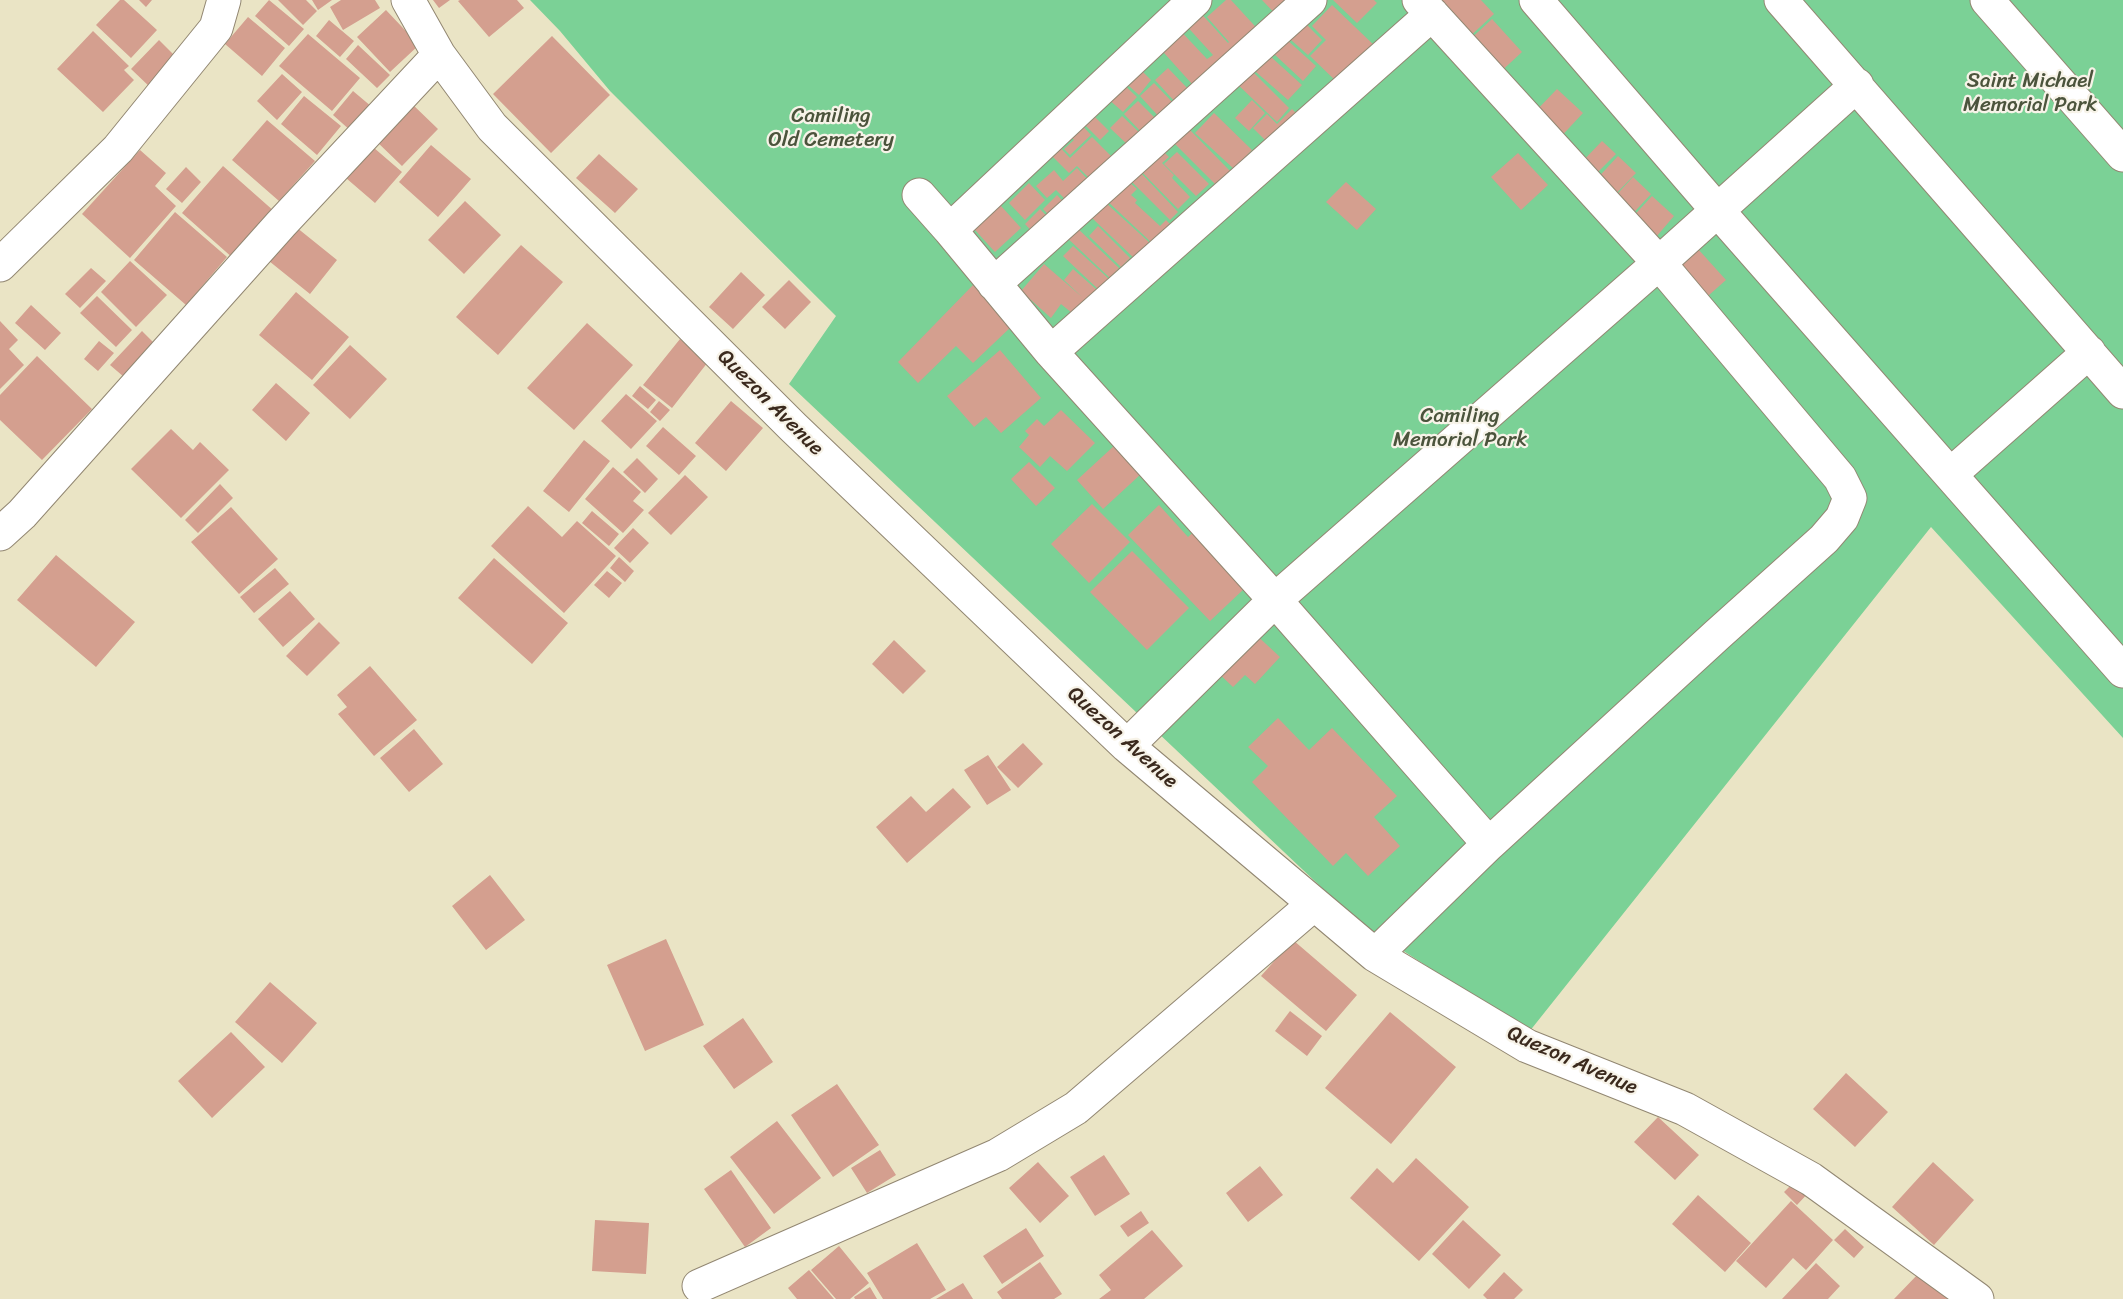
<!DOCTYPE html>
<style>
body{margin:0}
canvas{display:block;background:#eae4c5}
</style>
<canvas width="2123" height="1299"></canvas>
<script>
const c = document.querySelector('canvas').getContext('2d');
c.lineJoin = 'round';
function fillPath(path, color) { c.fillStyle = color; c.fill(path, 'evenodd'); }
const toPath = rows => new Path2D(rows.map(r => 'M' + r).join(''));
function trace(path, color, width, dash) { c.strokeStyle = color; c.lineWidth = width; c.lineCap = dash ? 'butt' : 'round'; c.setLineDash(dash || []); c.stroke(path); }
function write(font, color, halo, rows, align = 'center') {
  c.font = font + ' Sriracha,sans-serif'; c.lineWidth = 4.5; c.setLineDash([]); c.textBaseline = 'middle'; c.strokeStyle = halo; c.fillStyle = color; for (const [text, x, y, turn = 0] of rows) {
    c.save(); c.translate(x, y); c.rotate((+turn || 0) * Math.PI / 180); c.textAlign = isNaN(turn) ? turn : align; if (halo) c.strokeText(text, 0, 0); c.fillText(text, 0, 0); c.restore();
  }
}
const green = toPath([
 [530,0,2123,0,2123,738,1931,527,1529,1032,1357,921,789,384,836,316,610,91,560,31]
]);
const building = toPath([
 [120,0,124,0,157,30,131,58,96,25],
 [139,0,152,0,146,7],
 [269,0,304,29,289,46,255,16],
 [278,0,306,0,317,11,303,25],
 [312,0,332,0,318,10],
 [341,0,375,0,380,8,343,30,330,7],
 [433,0,450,0,439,8],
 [460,0,517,0,524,8,489,37,458,1],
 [1226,0,1231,0,1264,36,1201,94,1156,44,1176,26,1207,59,1213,55,1183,22,1197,9,1228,43,1229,42,1207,17],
 [1262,0,1307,0,1283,22],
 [1333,0,1374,0,1377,3,1357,23],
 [1435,0,1481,0,1494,14,1465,41],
 [1332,5,1376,47,1340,85,1310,56,1326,40,1312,26],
 [386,10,419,45,390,72,357,37],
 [248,17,285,48,262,76,225,44],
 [1492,19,1522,52,1496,76,1465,44],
 [329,20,354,41,340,57,316,36],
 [1305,23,1322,40,1308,55,1290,39],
 [93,31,129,66,124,70,134,80,103,112,57,69],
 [308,34,360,78,332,111,279,66],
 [552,36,610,95,551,153,493,94],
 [1286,39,1316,66,1303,81,1273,53],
 [159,40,180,61,152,89,131,69],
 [358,45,390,75,377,88,346,59],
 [1270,56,1302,85,1288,100,1256,72],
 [1134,63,1151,80,1139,95,1120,78],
 [1168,68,1190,91,1177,104,1155,80],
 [1249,68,1289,108,1277,122,1234,81],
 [282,74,302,92,277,120,257,101],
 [1122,83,1137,97,1123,112,1107,98],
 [1154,83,1175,105,1161,119,1140,96],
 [1557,89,1583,113,1556,142,1530,117],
 [353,91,372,107,351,131,333,115],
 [304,96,341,126,317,155,281,124],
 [1252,100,1265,113,1249,131,1235,118],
 [1138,101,1158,121,1144,135,1124,114],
 [410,102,438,129,402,166,374,139],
 [1292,109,1304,121,1275,150,1253,128,1267,114,1277,124],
 [1088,110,1109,131,1100,140,1079,119],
 [1214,113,1252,150,1234,169,1195,133],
 [1122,116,1142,135,1130,147,1110,128],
 [267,120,315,161,279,201,232,160],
 [1078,121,1091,135,1070,155,1064,149,1074,140,1066,132],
 [1189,129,1231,172,1217,186,1174,143],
 [1092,137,1115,160,1093,182,1077,166,1069,173,1044,148,1053,140,1070,158],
 [366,141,402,172,375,203,339,172],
 [1602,141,1616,154,1592,178,1579,165],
 [431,145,471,179,438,217,399,182],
 [1158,146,1169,157,1162,163,1174,175,1172,178,1190,197,1178,209,1137,167],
 [140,150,166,173,155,186,176,206,130,258,82,214],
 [1177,152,1209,184,1196,196,1164,164],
 [1518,153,1548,185,1521,210,1491,177],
 [599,154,638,189,615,213,576,178],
 [1618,156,1636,173,1610,200,1592,184],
 [223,166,275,212,234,259,182,213],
 [186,167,201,182,182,203,166,189],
 [1077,168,1091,183,1069,203,1056,190,1047,198,1036,186,1054,170,1063,181],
 [1141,173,1178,212,1170,220,1132,182],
 [1121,175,1137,189,1131,195,1137,200,1135,203,1160,226,1166,220,1172,226,1154,245,1102,196],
 [1633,177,1651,194,1626,221,1608,204],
 [1346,182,1376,209,1357,230,1326,202],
 [1029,183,1045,200,1025,220,1009,203],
 [1057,195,1070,209,1056,222,1043,209],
 [992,196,1021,228,995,252,966,220],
 [1652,196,1674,216,1650,244,1627,223],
 [465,201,501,235,464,274,428,240],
 [1106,203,1150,243,1135,259,1092,218],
 [1040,209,1054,224,1039,239,1025,224],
 [175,212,227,257,186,305,134,260],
 [1073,224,1119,268,1110,278,1063,234],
 [1098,226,1130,258,1121,267,1089,236],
 [296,227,337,260,310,294,269,261],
 [521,245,563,282,498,355,456,317],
 [1073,246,1109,279,1099,290,1063,256],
 [1698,249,1726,280,1700,303,1673,272],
 [130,261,167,295,136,327,101,292],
 [1044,264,1082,297,1064,280,1073,269,1097,290,1078,318,1061,304,1051,318,1021,291],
 [91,268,106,281,80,308,65,294],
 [741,272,765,295,733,329,709,307],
 [789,280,811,302,785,329,762,307],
 [973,285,1012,326,973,363,956,346,918,383,898,362],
 [296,292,349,337,312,380,259,335],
 [97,296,132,330,116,347,80,313],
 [31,305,61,333,45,350,15,323],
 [0,321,18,340,9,349,24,365,0,389],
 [587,323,633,365,574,430,527,388],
 [142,331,155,344,124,377,110,365],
 [680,339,708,362,672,408,643,385],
 [99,341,114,353,98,371,84,359],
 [350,345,387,379,350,419,313,385],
 [1000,350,1041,398,1001,433,986,417,974,427,947,396],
 [37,356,92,409,42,460,0,420,0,395],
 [276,383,310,413,286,441,252,410],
 [640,386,656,400,648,409,632,396],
 [626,394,657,421,631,449,601,421],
 [659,401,670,410,660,421,650,412],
 [731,401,763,428,726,471,695,443],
 [1061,410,1095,443,1067,471,1050,456,1040,467,1019,447,1029,435,1025,431,1037,419,1044,426],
 [663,427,696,456,679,475,646,446],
 [171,429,193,450,200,442,229,470,181,518,131,469],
 [584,440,610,461,569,512,543,491],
 [1115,445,1141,474,1103,509,1077,480],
 [637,458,658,479,645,493,623,472],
 [1029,462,1055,488,1036,506,1011,479],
 [613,467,641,492,633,501,644,510,623,533,585,499],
 [685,475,708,497,671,535,648,513],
 [220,484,233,498,198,533,185,520],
 [1092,504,1130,542,1089,583,1051,544],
 [1159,505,1188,537,1201,525,1245,588,1210,621,1128,535],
 [528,506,562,537,577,521,616,556,564,613,491,546],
 [231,507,278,559,239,594,191,542],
 [592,511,619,534,609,546,582,523],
 [633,528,649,543,630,563,614,548],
 [1132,551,1189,608,1147,650,1090,592],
 [56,555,135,622,96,667,17,600],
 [619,557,634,571,625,582,610,568],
 [494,558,568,623,532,664,458,598],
 [275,568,289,584,254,613,240,597],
 [607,571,622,583,609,598,594,585],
 [290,591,315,619,283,647,258,619],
 [319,622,340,643,307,676,286,656],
 [1252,631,1280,657,1255,684,1245,675,1233,687,1215,670],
 [894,640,926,671,903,694,872,664],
 [370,666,417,720,374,756,338,714,347,707,337,695],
 [1278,718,1309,750,1332,728,1397,796,1374,817,1400,846,1368,876,1346,853,1333,866,1252,782,1268,766,1248,747],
 [414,729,443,764,409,792,380,758],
 [1023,743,1043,764,1018,788,997,767],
 [988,755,1011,790,987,805,964,770],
 [953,788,971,807,907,863,876,827,911,796,926,812],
 [490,875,525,920,486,950,452,906],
 [666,939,704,1025,645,1051,607,965],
 [1293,940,1357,995,1326,1031,1261,976],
 [270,982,317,1023,282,1063,235,1022],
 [1290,1011,1322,1036,1307,1056,1275,1031],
 [1390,1012,1456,1067,1391,1144,1325,1088],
 [743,1018,773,1062,734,1089,703,1046],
 [231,1032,265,1067,212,1118,178,1081],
 [1846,1073,1888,1112,1855,1147,1813,1109],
 [837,1084,879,1145,833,1177,791,1115],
 [1658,1117,1699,1155,1675,1180,1634,1142],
 [777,1121,821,1178,774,1214,730,1157],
 [880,1150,896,1175,867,1193,851,1168],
 [1104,1155,1130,1194,1095,1216,1070,1177],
 [1416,1158,1469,1207,1419,1261,1350,1198,1377,1168,1393,1183],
 [1038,1162,1069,1196,1040,1223,1009,1188],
 [1933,1162,1974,1200,1934,1245,1892,1207],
 [1260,1166,1283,1195,1248,1222,1226,1193],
 [731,1170,771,1228,745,1247,704,1189],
 [1797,1179,1810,1191,1797,1205,1784,1192],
 [1698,1195,1751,1243,1725,1272,1672,1224],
 [1791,1201,1833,1240,1806,1270,1793,1258,1766,1288,1736,1261],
 [1141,1211,1149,1223,1128,1237,1120,1226],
 [595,1220,649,1223,646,1274,592,1271],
 [1463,1220,1501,1255,1469,1289,1432,1254],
 [1026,1228,1044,1256,1002,1284,983,1256],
 [1845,1229,1864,1247,1854,1258,1834,1240],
 [1152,1230,1183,1266,1144,1299,1099,1299,1111,1290,1099,1275],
 [917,1243,946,1290,930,1299,883,1299,867,1273],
 [839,1246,869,1283,850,1299,836,1299,811,1270],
 [1040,1262,1062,1294,1054,1299,1002,1299,997,1292],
 [1816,1263,1840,1286,1828,1299,1782,1299],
 [809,1270,834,1299,797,1299,788,1288],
 [1504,1272,1523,1290,1514,1299,1487,1299,1483,1295],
 [1920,1272,1948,1299,1894,1299],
 [963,1283,973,1299,936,1299],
 [870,1287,877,1299,855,1299,854,1297]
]);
const minor = toPath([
 [408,0,439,55,492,127,793,427,1127,746,1375,955,1527,1046,1685,1109,1811,1179,1977,1299],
 [1536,0,1718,211,2123,671],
 [1781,0,2123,392],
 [1987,0,2123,155],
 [919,195,950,230,1051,352,1275,600,1489,844],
 [950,230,1195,0],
 [0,265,118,149,216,28,224,0],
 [994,284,1310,0],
 [1051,352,1432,14],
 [1951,474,2089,352],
 [0,534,22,514,281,224,439,55],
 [1127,746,1275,600,1659,263,1857,85],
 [1375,955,1489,844,1717,635,1824,539,1842,518,1850,498,1840,478,1659,263,1419,0],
 [699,1286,998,1155,1076,1108,1314,904]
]);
const parkNames = [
 ["Saint Michael",2030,82],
 ["Memorial Park",2030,106],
 ["Camiling",831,117],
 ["Old Cemetery",831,141],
 ["Camiling",1460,417],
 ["Memorial Park",1460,441]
];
const streetNames = [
 ["Quezon Avenue",770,403,45],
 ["Quezon Avenue",1122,738,42],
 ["Quezon Avenue",1572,1061,24]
];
fillPath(green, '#7bd196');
fillPath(building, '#d49f8f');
trace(minor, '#928772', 35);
trace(minor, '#fff', 33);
write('21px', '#4b543c', '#f7f3e8', parkNames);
write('21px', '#3b2a1e', '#f7f3e8', streetNames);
</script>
